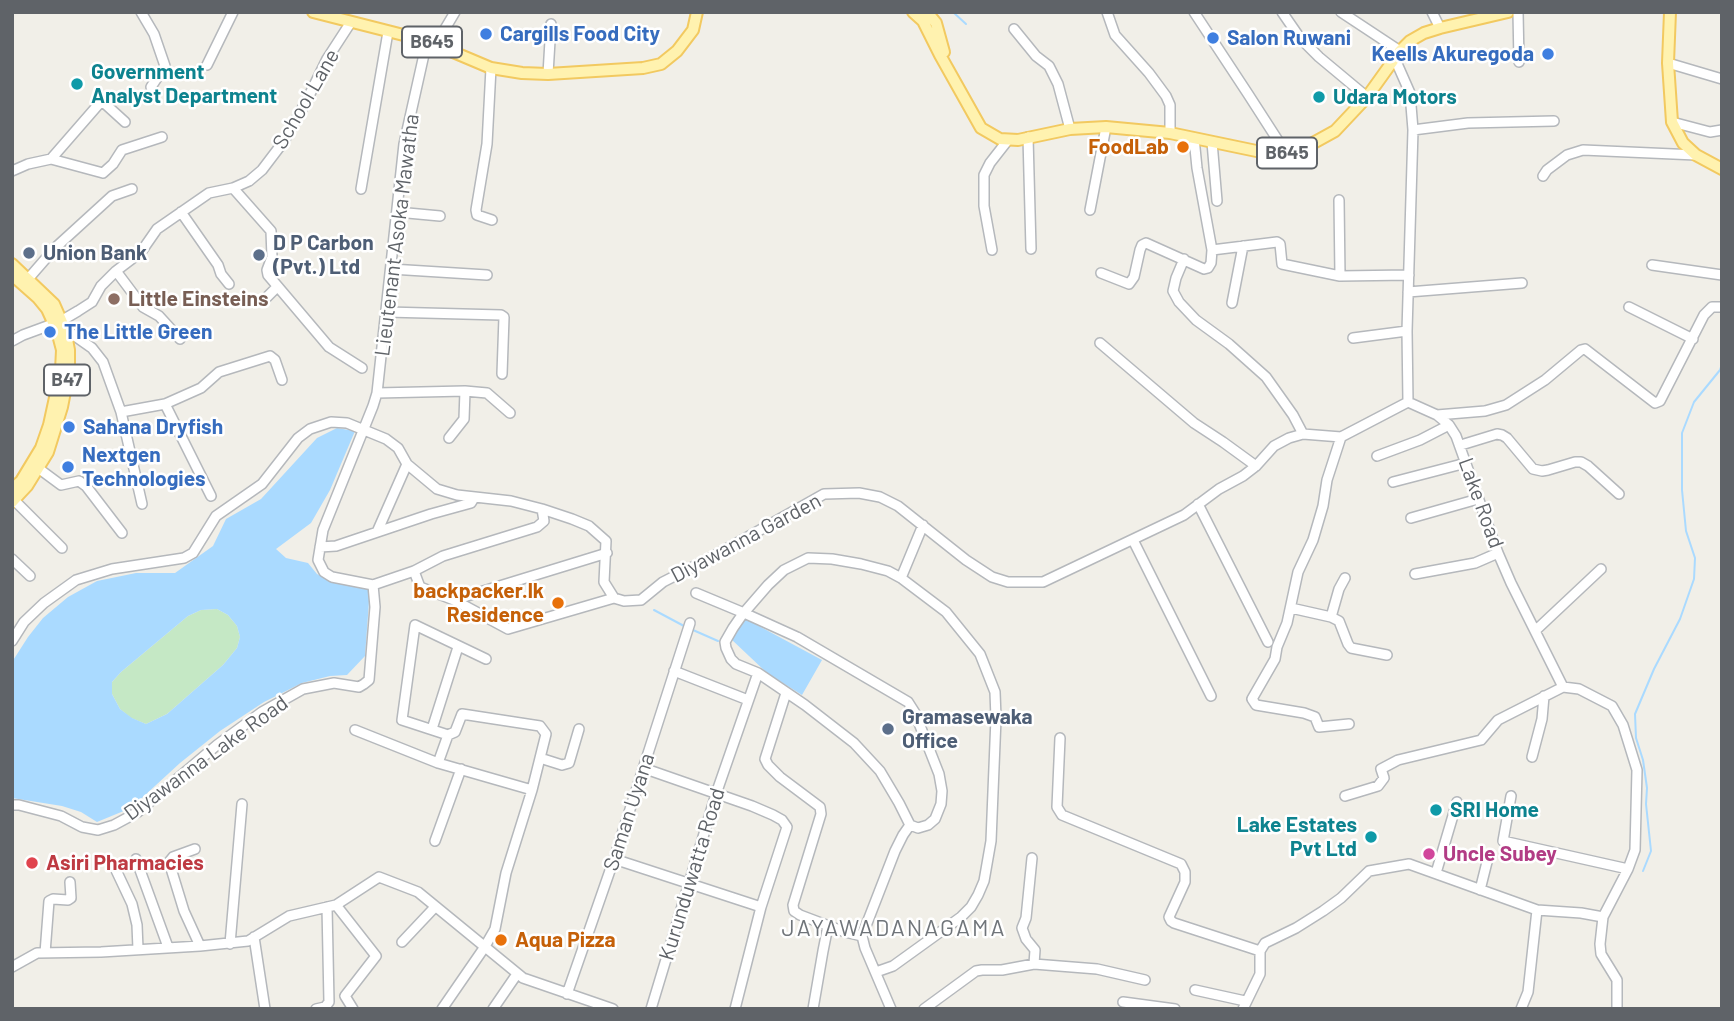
<!DOCTYPE html>
<style>
body{margin:0}
#map{position:relative;width:1734px;height:1021px;overflow:hidden;background:#f1efe8;font-family:Barlow,sans-serif}
canvas{display:block}
.frame{position:absolute;inset:0;border:14px solid #5f6368;pointer-events:none}
</style>
<div id="map">
<canvas width="1734" height="1021"></canvas>
<div class="frame"></div>
</div>
<script>
const c = document.querySelector('canvas').getContext('2d');
c.lineJoin = 'round';
function fillPath(path, color) { c.fillStyle = color; c.fill(path, 'evenodd'); }
const toPath = rows => new Path2D(rows.map(r => 'M' + r).join(''));
function trace(path, color, width, dash) { c.strokeStyle = color; c.lineWidth = width; c.lineCap = dash ? 'butt' : 'round'; c.setLineDash(dash || []); c.stroke(path); }
function write(font, color, halo, rows, align = 'center') {
  c.font = font + ' Barlow,sans-serif'; c.lineWidth = 5; c.setLineDash([]); c.textBaseline = 'middle'; c.strokeStyle = halo; c.fillStyle = color; for (const [text, x, y, turn = 0] of rows) {
    c.save(); c.translate(x, y); c.rotate((+turn || 0) * Math.PI / 180); c.textAlign = isNaN(turn) ? turn : align; if (halo) c.strokeText(text, 0, 0); c.fillText(text, 0, 0); c.restore();
  }
}
const green = toPath([
 [217,609,228,615,237,626,240,637,237,648,223,665,167,714,146,724,131,718,120,709,112,694,112,682,121,672,188,616,201,610]
]);
const water = toPath([
 [337,428,355,431,330,490,311,523,276,549,286,558,308,563,317,574,330,581,370,588,365,656,347,675,330,676,302,683,264,702,220,731,180,763,131,808,97,822,81,812,62,806,12,798,12,662,28,637,43,618,68,597,97,581,136,573,175,573,213,546,226,519,261,499,317,438],
 [217,609,228,615,237,626,240,637,237,648,223,665,167,714,146,724,132,718,120,709,112,694,112,682,121,672,188,616,201,610],
 [744,618,822,660,802,695,767,673,731,639]
]);
const stream = toPath([
 [953,12,966,24],
 [654,610,684,626],
 [693,630,718,641],
 [1643,871,1651,851,1646,804,1647,788,1643,760,1636,738,1635,714,1654,669,1680,619,1694,579,1695,558,1686,531,1682,490,1682,433,1694,402,1720,370,1722,364]
]);
const minor = toPath([
 [141,12,154,34,165,66,151,87],
 [1107,12,1115,35,1149,73,1166,96,1170,105,1170,133],
 [1194,12,1248,94,1286,153],
 [1282,12,1300,38,1319,57,1367,97],
 [1341,12,1400,51],
 [1432,12,1440,28],
 [1518,12,1519,62],
 [1014,29,1036,56,1049,66,1058,84,1070,129],
 [427,41,404,144,377,393,373,406,323,530,318,560,324,572,332,577,373,585,414,571,443,556,537,527,544,521,542,509],
 [436,44,455,12],
 [1668,63,1722,79],
 [207,65,233,12],
 [491,68,487,144,476,210,477,215,492,220],
 [548,74,551,24],
 [1672,122,1710,132,1722,130],
 [1413,130,1468,123,1554,121],
 [1028,137,1031,249],
 [1212,142,1217,201],
 [51,159,98,105,103,102,125,122],
 [12,171,28,164,51,159,103,173,113,164,122,150,162,137],
 [1543,176,1547,170,1567,155,1583,150,1696,155],
 [233,188,271,231,272,257,267,270,268,275,329,347,362,368],
 [361,189,388,32],
 [1339,200,1340,276],
 [1090,210,1106,127],
 [181,212,218,265,221,274,229,284],
 [397,212,440,216],
 [992,250,984,206,984,175,990,163,1008,140],
 [1212,250,1277,242,1280,244,1282,264,1340,276,1409,275],
 [1184,259,1176,278,1173,291,1179,302,1196,320,1229,344,1266,377,1293,415,1303,434],
 [1652,265,1722,275],
 [391,269,487,275],
 [116,271,143,307,159,316,180,339],
 [1101,273,1129,284,1134,277,1140,250,1142,245,1146,243,1204,269,1208,268,1211,263,1212,250,1197,168,1194,138],
 [28,279,55,248,112,196,132,189],
 [1408,292,1522,283],
 [264,300,277,287],
 [1232,303,1243,246],
 [1629,307,1693,339],
 [387,312,501,315,504,317,502,374],
 [62,330,65,329,92,348,103,362,121,412,165,404,201,388,219,372,270,356,275,360,282,380],
 [1353,338,1407,331],
 [12,341,23,335,61,321,78,311,92,302,101,286,116,271,141,252,157,229,209,193,233,188,249,181,262,170,284,141,307,100,327,59,351,22],
 [1100,343,1194,423,1223,442,1256,466],
 [377,393,465,391,487,393,510,413],
 [165,404,211,496],
 [121,412,142,504],
 [1437,415,1485,411,1506,405,1545,380,1581,350,1585,349,1655,403,1660,401,1704,315,1712,307,1722,307],
 [1341,437,1327,480,1323,506,1313,540,1298,572,1287,623,1277,647,1275,659,1252,699,1256,705,1304,713,1315,717,1319,727,1349,724],
 [449,438,464,419,465,391],
 [1461,445,1497,434,1502,435,1507,438,1533,469,1542,471,1548,470,1575,462,1581,462,1588,466,1619,494],
 [1377,456,1420,440,1449,425],
 [38,468,61,485,79,481,86,486,122,533],
 [1393,482,1466,463],
 [14,500,62,548],
 [1198,504,1268,642],
 [1411,518,1478,499],
 [377,532,407,464],
 [1133,540,1211,696],
 [320,547,336,546,431,514,471,503,474,498],
 [12,559,30,576],
 [414,571,420,587,454,600,508,629,614,598],
 [1415,574,1475,563,1498,553],
 [901,578,923,525],
 [696,593,744,613,797,637,908,702,915,713,939,774,942,791,941,804,935,819,928,825,918,828,910,825],
 [454,600,607,553],
 [1291,608,1331,617,1339,621,1348,644,1351,648,1387,655],
 [1331,617,1339,589,1345,578],
 [1535,631,1601,569],
 [12,641,24,622,44,603,76,580,112,569,184,558,193,553,216,516,262,484,298,438,310,429,331,422,347,423,386,439,398,448,407,464,437,489,457,495,511,501,542,509,572,519,589,526,606,541,604,582,614,598,624,601,641,600,663,582,712,557,824,494,859,493,880,497,898,506,966,560,992,577,1008,582,1043,582,1184,515,1219,489,1243,476,1256,466,1274,446,1289,438,1303,434,1341,437,1408,402],
 [674,671,748,700],
 [786,693,765,759,768,765,780,777,820,807,821,814,793,905,794,911,800,915,845,932,862,936],
 [432,729,458,647],
 [355,730,438,763,532,790],
 [1060,738,1057,807,1062,815,1181,864,1185,872,1185,882,1169,917,1171,921,1174,923,1260,951],
 [1532,757,1542,719,1544,696],
 [540,758,562,765,569,763,579,729],
 [438,763,448,735],
 [643,768,752,806,773,815,782,820,787,827,761,907,735,1009],
 [1345,796,1378,786,1384,778,1381,769,1398,760,1481,740,1498,720,1563,687],
 [1511,796,1503,841,1628,869],
 [12,805,19,805,61,816,82,827,98,830,114,825,138,812,217,745,262,712,303,689,334,683,359,687,364,684,369,680,375,607,373,585],
 [435,841,461,769],
 [195,849,173,857,169,862,184,911,200,946],
 [1032,858,1026,918,1022,928,1026,939,1035,950,1034,964],
 [136,859,168,947],
 [614,859,761,907],
 [115,868,132,904,137,925,138,949],
 [1436,873,1457,802],
 [1480,890,1489,854],
 [336,905,376,956,345,996,353,1009],
 [1603,917,1600,944,1601,954,1617,980,1617,1009],
 [254,937,265,1009],
 [402,942,435,907],
 [230,944,242,804],
 [45,953,49,901,53,899,68,900,71,898,70,882],
 [12,967,37,953,101,952,200,946,248,941,289,916,336,905,379,877,418,892,523,978,613,1009],
 [876,972,893,966,961,917,971,907,978,895,984,881,991,841,996,718,995,692,980,654,946,612,901,578,888,571,861,564,832,559,808,558,784,570,768,585,742,615,733,628,725,642,726,648,731,659,736,664,758,673,805,705,854,743,880,771,899,803,910,825],
 [1195,990,1245,1001],
 [567,994,614,859,690,623],
 [1123,1002,1175,1009],
 [316,1009,325,1007,329,1002,327,907],
 [442,1009,484,948,495,929,506,873,532,790,546,734,540,726,462,714,455,732,448,735,402,720,415,625,486,659],
 [493,1009,517,974],
 [651,1009,716,794,758,673],
 [813,1009,823,951,828,926],
 [891,1009,865,948,862,936,895,851,903,835,910,825],
 [924,1009,976,971,982,970,1002,970,1034,964,1097,969,1145,980],
 [1243,1009,1260,974,1260,951,1265,943,1296,928,1323,911,1341,898,1369,871,1409,864,1537,910,1581,913,1603,917,1628,869,1635,850,1637,770,1623,725,1612,706,1579,689,1563,687,1511,583,1498,553,1456,436,1449,425,1437,415,1408,402,1407,331,1413,130,1410,93,1395,59],
 [1521,1009,1528,992,1537,910]
]);
const major = toPath([
 [313,12,427,41,491,68,522,73,548,74,643,68,661,64,677,51,693,30,697,12],
 [913,12,923,21,940,55,981,128,1000,139,1018,140,1070,129,1106,127,1170,133,1266,153,1286,153,1306,147,1335,131,1367,97,1400,51,1410,41,1424,33,1440,28,1508,12],
 [927,12,936,23,944,52],
 [1670,12,1668,63,1672,122,1683,143,1696,155,1722,169],
 [12,264,54,304,65,329,69,350,69,371,62,407,48,452,27,486,12,502],
 [12,275,38,298,47,309,57,331,62,350,61,370,49,425,41,448,21,481,12,489]
]);
const markers = [
 [486,34,7,"#3f7fe0"],
 [1213,38,7,"#3f7fe0"],
 [1548,54,7,"#3f7fe0"],
 [77,84,7,"#0f9aa8"],
 [1319,97,7,"#0f9aa8"],
 [1183,147,7,"#e8710a"],
 [29,253,7,"#5c6f8a"],
 [259,255,7,"#5c6f8a"],
 [114,299,7,"#8d6e63"],
 [50,332,7,"#3f7fe0"],
 [69,427,7,"#3f7fe0"],
 [68,467,7,"#3f7fe0"],
 [558,603,7,"#e8710a"],
 [888,729,7,"#5c6f8a"],
 [1436,810,7,"#0f9aa8"],
 [1371,837,7,"#0f9aa8"],
 [1429,854,7,"#d1479c"],
 [32,863,7,"#e0444e"],
 [501,940,7,"#e8710a"]
];
const shields = [
 [432,42,60],
 [1287,153,60],
 [67,380,46]
];
const shieldNames = [
 ["B645",432,42],
 ["B645",1287,153],
 ["B47",67,380]
];
const shopNames = [
 ["Cargills Food City",500,34],
 ["Salon Ruwani",1227,38],
 ["Keells Akuregoda",1534,54,"right"],
 ["The Little Green",64,332],
 ["Sahana Dryfish",83,427],
 ["Nextgen",82,455],
 ["Technologies",82,479]
];
const cultureNames = [
 ["Government",91,72],
 ["Analyst Department",91,96],
 ["Udara Motors",1333,97],
 ["SRI Home",1450,810],
 ["Lake Estates",1357,825,"right"],
 ["Pvt Ltd",1357,849,"right"]
];
const streetNames = [
 ["School Lane",306,99,-60],
 ["Lieutenant Asoka Mawatha",397,235,-83],
 ["Lake Road",1481,503,70],
 ["Diyawanna Garden",746,538,-28],
 ["Diyawanna Lake Road",206,758,-36],
 ["Saman Uyana",629,812,-72],
 ["Kurunduwatta Road",692,874,-73]
];
const foodNames = [
 ["FoodLab",1169,147],
 ["backpacker.lk",544,591],
 ["Residence",544,615],
 ["Aqua Pizza",515,940,"left"]
];
const serviceNames = [
 ["D P Carbon",273,243],
 ["(Pvt.) Ltd",273,267],
 ["Union Bank",43,253],
 ["Gramasewaka",902,717],
 ["Office",902,741]
];
const educationNames = [
 ["Little Einsteins",128,299]
];
const hotelNames = [
 ["Uncle Subey",1443,854]
];
const healthNames = [
 ["Asiri Pharmacies",46,863]
];
const neighbourhoodNames = [
 ["JAYAWADANAGAMA",894,928]
];
fillPath(green, '#c5e8c5');
fillPath(water, '#aadaff');
trace(stream, '#aadaff', 2);
trace(minor, '#b5b8bc', 12);
trace(major, '#f2c960', 14);
trace(minor, '#fff', 9);
trace(major, '#fff2af', 10);
for (const [x, y, r, color] of markers) { const dot = new Path2D(); dot.arc(x, y, r, 0, 2 * Math.PI); c.fillStyle = color; c.fill(dot); trace(dot, '#fff', 2.5); }
for (const [x, y, w] of shields) { const box = new Path2D(); box.roundRect(x - w / 2, y - 15.5, w, 31, 5); c.fillStyle = '#fff'; c.fill(box); trace(box, '#5f6368', 2); }
write('bold 19px', '#5f6368', null, shieldNames);
write('bold 21px', '#366cbe', '#fff', shopNames, 'left');
write('bold 21px', '#0d838f', '#fff', cultureNames, 'left');
write('21px', '#5f6368', '#fff', streetNames);
write('bold 21px', '#c56008', '#fff', foodNames, 'right');
write('bold 21px', '#4e5e75', '#fff', serviceNames, 'left');
write('bold 21px', '#785e54', '#fff', educationNames, 'left');
write('bold 21px', '#b23c85', '#fff', hotelNames, 'left');
write('bold 21px', '#be3a42', '#fff', healthNames, 'left');
c.letterSpacing = '2px';
write('23px', '#70757a', '#fff', neighbourhoodNames);
c.letterSpacing = '0px';
</script>
